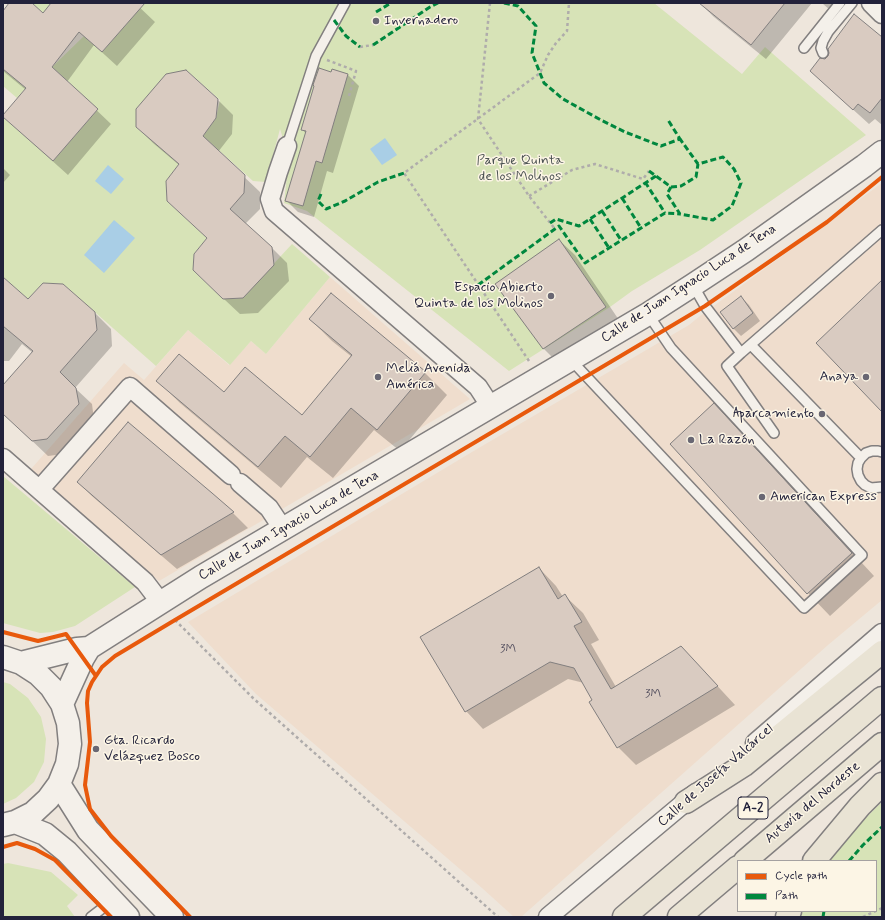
<!DOCTYPE html>
<meta charset="utf-8">
<style>
body{margin:0}
#map{position:relative;width:885px;height:920px;overflow:hidden;background:#eee6dc;font-family:Mynerve,sans-serif}
canvas{display:block}
.frame{position:absolute;inset:0;border:4px solid #22223b;pointer-events:none}
.legend{position:absolute;left:737px;top:860px;width:140px;height:52px;box-sizing:border-box;background:#fcf5e5;border:1px solid #a5a1a1;margin:0;padding:5px 7px;list-style:none;font-size:12px;color:#22223b}
.legend li{display:flex;align-items:center;gap:8px;height:20px}
.legend b{width:20px;border:1px solid #a5a1a1}
</style>
<div id="map">
<canvas width="885" height="920"></canvas>
<div class="frame"></div>
<ul class="legend">
<li><b style="height:5px;background:#e8590c"></b>Cycle path</li>
<li><b style="height:5px;background:#00873e"></b>Path</li>
</ul>
</div>
<script>
const c = document.querySelector('canvas').getContext('2d');
c.lineJoin = 'round';
function fillPath(path, color) { c.fillStyle = color; c.fill(path, 'evenodd'); }
const toPath = rows => new Path2D(rows.map(r => 'M' + r).join(''));
function trace(path, color, width, dash) { c.strokeStyle = color; c.lineWidth = width; c.lineCap = dash ? 'butt' : 'round'; c.setLineDash(dash || []); c.stroke(path); }
function write(font, color, halo, rows, align = 'center') {
  c.font = font + ' Mynerve,sans-serif'; c.lineWidth = 3; c.setLineDash([]); c.textBaseline = 'middle'; c.strokeStyle = halo; c.fillStyle = color; for (const [text, x, y, turn = 0] of rows) {
    c.save(); c.translate(x, y); c.rotate((+turn || 0) * Math.PI / 180); c.textAlign = isNaN(turn) ? turn : align; if (halo) c.strokeText(text, 0, 0); c.fillText(text, 0, 0); c.restore();
  }
}
const built = toPath([
 [882,183,882,600,828,645,521,917,514,917,482,888,256,694,188,622,477,449,689,325,700,316],
 [330,277,470,399,159,581,31,469,124,363,144,380,188,330,229,365,251,341,266,354]
]);
const green = toPath([
 [32,3,51,3,79,32,73,40],
 [137,3,654,3,742,74,765,47,866,135,700,250,632,291,610,307,509,371,307,211,284,203,289,157,280,129,266,182,253,181,203,136,216,118,220,100,186,70,136,109,136,127,179,164,166,181,167,201,207,238,194,254,193,270,223,299,242,298,292,244,330,277,266,354,251,341,230,365,188,330,156,366,63,284,43,283,28,299,3,277,3,117,53,161,98,109,52,67,84,36,102,52,141,7],
 [3,69,26,88,17,98,3,86],
 [3,476,135,587,75,626,53,632,40,633,3,623],
 [3,682,10,684,28,698,41,717,46,739,44,762,34,782,16,798,3,804],
 [882,802,882,917,799,917,803,911,876,911,876,861,830,861,840,843],
 [8,863,51,872,78,895,67,906,75,917,3,917,3,864]
]);
const water = toPath([
 [385,138,397,155,382,165,370,149],
 [108,165,124,179,111,194,95,181],
 [114,220,135,238,104,273,84,255]
]);
const shadow = toPath([
 [10,3,30,3,43,14,53,3,135,3,155,22,117,66,94,45,67,82,111,124,68,175,18,130,3,116,26,90,3,71,3,13],
 [700,3,812,3,766,59,714,17],
 [822,3,854,3,840,19],
 [882,38,882,125,875,119,869,124,827,86,825,60],
 [332,73,348,75,359,86,333,173,327,171,314,217,298,212,287,201,306,134,302,129],
 [217,99,233,115,232,134,218,152,260,192,260,209,245,224,271,247,287,263,289,281,258,313,240,314,210,286,208,239,168,200,179,165,153,143,137,127],
 [3,168,10,175,3,183],
 [559,240,575,255,621,323,559,364,543,348],
 [3,278,28,300,95,313,111,329,112,346,75,388,92,404,94,420,63,454,48,456,3,413,3,386,33,353,22,344,9,361,3,361],
 [741,297,749,305,760,321,741,336,733,328],
 [310,319,425,373,447,395,400,451,374,430,333,478,307,457,281,488,180,403,158,381,224,394,302,417,352,357,332,341],
 [714,405,736,427,874,576,830,616,808,593,671,444],
 [128,423,233,513,248,528,177,569,93,497,78,482],
 [539,568,556,586,563,597,565,596,583,613,599,640,591,644,616,687,698,665,735,705,636,765,618,747,584,683,568,679,483,729,466,711]
]);
const building = toPath([
 [9,3,32,3,43,13,51,3,145,3,102,52,79,32,52,67,98,109,53,161,3,117,3,115,26,88,3,69,3,11,9,3],
 [699,3,785,3,751,45,699,3],
 [854,14,882,37,882,98,870,113,858,104,853,110,810,71,820,58,825,59,828,56,829,53,828,49,854,14],
 [319,68,331,72,332,69,348,74,322,163,316,161,303,206,285,201,306,131,301,130,314,86,313,85,319,68],
 [186,70,218,99,216,118,203,136,245,175,244,193,230,209,272,247,274,265,243,298,223,299,193,270,194,254,207,238,167,201,166,181,179,164,136,127,136,109,166,74,186,70],
 [559,239,606,307,543,349,495,284,559,239],
 [3,277,28,299,43,283,63,284,95,312,97,330,60,372,76,388,79,404,47,439,32,441,3,414,3,385,33,351,3,326,3,277],
 [882,280,882,412,816,343,882,280],
 [331,293,426,372,377,430,351,408,310,457,285,436,258,467,156,381,179,354,224,392,245,367,302,415,352,355,309,319,331,293],
 [741,296,753,313,733,329,720,312,741,296],
 [714,403,852,553,807,594,670,444,714,403],
 [128,422,212,493,234,512,161,555,77,482,128,422],
 [539,567,558,599,565,594,582,622,574,626,611,689,681,646,718,686,617,748,589,702,592,700,574,668,550,662,465,712,420,637,539,567]
]);
const path = toPath([
 [490,3,478,119,529,196,555,229],
 [360,47,373,45],
 [327,60,356,71,349,96],
 [529,196,572,170,595,164,643,179,649,171],
 [529,361,404,173,540,73,548,55,556,43,567,31,569,3],
 [175,620,253,698,498,917],
 [863,917,882,908]
]);
const lane = toPath([
 [804,48,840,3],
 [823,53,821,48,823,41,828,32,852,3],
 [287,146,316,56,345,3],
 [693,285,705,306,741,353,727,366,774,433],
 [751,345,861,458],
 [741,353,882,230],
 [571,360,804,608,862,555,671,348,648,314],
 [882,452,878,451,872,451,866,453,861,458,858,463,857,469,858,475,861,481,865,485,871,488,882,487],
 [91,917,112,901]
]);
const street = toPath([
 [871,3,882,14],
 [287,146,278,172,270,199,274,211,478,387,491,407],
 [3,458,145,582,161,603],
 [240,483,269,508,283,529],
 [40,489,130,387,231,475],
 [755,743,882,633],
 [548,917,696,793]
]);
const secondary = toPath([
 [3,657,21,663,38,674,51,687,62,704,68,723,70,744,67,764,59,784,48,799,33,813,15,822,3,825],
 [21,663,77,649,89,648],
 [62,704,83,658,89,648,201,577,648,314,693,285,746,250,864,166,882,152],
 [59,784,88,830,172,917],
 [15,822,45,834,67,852,128,917]
]);
const highway = toPath([
 [686,802,744,765,882,652],
 [745,861,882,744],
 [814,861,860,806,882,784],
 [624,917,882,698],
 [679,917,738,867],
 [787,917,790,911]
]);
const quiet = toPath([
 [504,3,518,6,536,26,532,53,544,83,563,99,601,120,625,132,661,146,680,139,668,120],
 [376,12,391,3],
 [334,20,346,36,360,47],
 [373,45,430,7,438,3],
 [649,171,671,187,667,194,680,214,713,220,732,206,741,183,734,169,723,157,698,164,680,139],
 [645,182,665,213],
 [671,187,681,186,696,177,698,164],
 [321,194,318,201,326,209,345,201,378,182,404,173],
 [622,198,641,228],
 [602,211,621,240],
 [590,219,609,248],
 [550,223,556,219,579,226,656,176],
 [478,285,559,226,585,263,665,213,680,214],
 [849,861,863,845,882,827],
 [823,917,824,911]
]);
const cycleway = toPath([
 [3,632,38,641,66,634,96,676],
 [3,847,17,843,35,849,55,860,111,917],
 [190,917,111,836,90,809,85,785,90,742,87,703,88,691,92,682,102,667,115,656,175,620,705,306,827,222,882,177]
]);
const markers = [
 [376,21,4,"#696773"],
 [551,296,4,"#696773"],
 [378,377,4,"#696773"],
 [866,377,4,"#696773"],
 [822,414,4,"#696773"],
 [691,440,4,"#696773"],
 [762,497,4,"#696773"],
 [96,749,4,"#696773"]
];
const numberNames = [
 ["3M",508,649],
 ["3M",653,694]
];
const shields = [
 [753,808,30]
];
const shieldNames = [
 ["A-2",753,808]
];
const poiNames = [
 ["Invernadero",384,21],
 ["Espacio Abierto",543,288,"right"],
 ["Quinta de los Molinos",543,304,"right"],
 ["Meliá Avenida",386,369],
 ["América",386,385],
 ["Anaya",858,377,"right"],
 ["Aparcamiento",814,414,"right"],
 ["La Razón",699,440],
 ["American Express",770,497],
 ["Gta. Ricardo",104,741],
 ["Velázquez Bosco",104,757]
];
const parkNames = [
 ["Parque Quinta",520,161],
 ["de los Molinos",520,177]
];
const streetNames = [
 ["Calle de Juan Ignacio Luca de Tena",689,284,-33],
 ["Calle de Juan Ignacio Luca de Tena",289,526,-30],
 ["Calle de Josefa Valcárcel",716,776,-41],
 ["Autovía del Nordeste",813,803,-40]
];
fillPath(built, '#efddcd');
fillPath(green, '#d7e3b7');
fillPath(water, '#a9cee6');
fillPath(shadow, '#0003');
fillPath(building, '#d9cbc1');
trace(building, '#827f7f', 1);
trace(lane, '#827f7f', 12);
trace(street, '#827f7f', 21);
trace(secondary, '#827f7f', 25);
trace(highway, '#827f7f', 25);
trace(path, '#afacab', 2.5, [3, 3]);
trace(lane, '#f4f0ea', 9);
trace(street, '#f4f0ea', 18);
trace(secondary, '#f4f0ea', 22);
trace(highway, '#e9e3d4', 22);
trace(quiet, '#00873e', 3, [6, 3]);
trace(cycleway, '#e8590c', 4);
for (const [x, y, r, color] of markers) { const dot = new Path2D(); dot.arc(x, y, r, 0, 2 * Math.PI); c.fillStyle = color; c.fill(dot); trace(dot, '#fcf5e5', 1.5); }
write('12px', '#504c5c', null, numberNames);
for (const [x, y, w] of shields) { const box = new Path2D(); box.roundRect(x - w / 2, y - 11, w, 22, 3); c.fillStyle = '#fcf5e5'; c.fill(box); trace(box, '#22223b', 1); }
write('bold 13px', '#22223b', null, shieldNames);
write('14px', '#22223b', '#fcf5e5', poiNames, 'left');
write('14px', '#4b5252', '#fcf5e5', parkNames);
write('14px', '#22223b', '#fcf5e5', streetNames);
</script>
